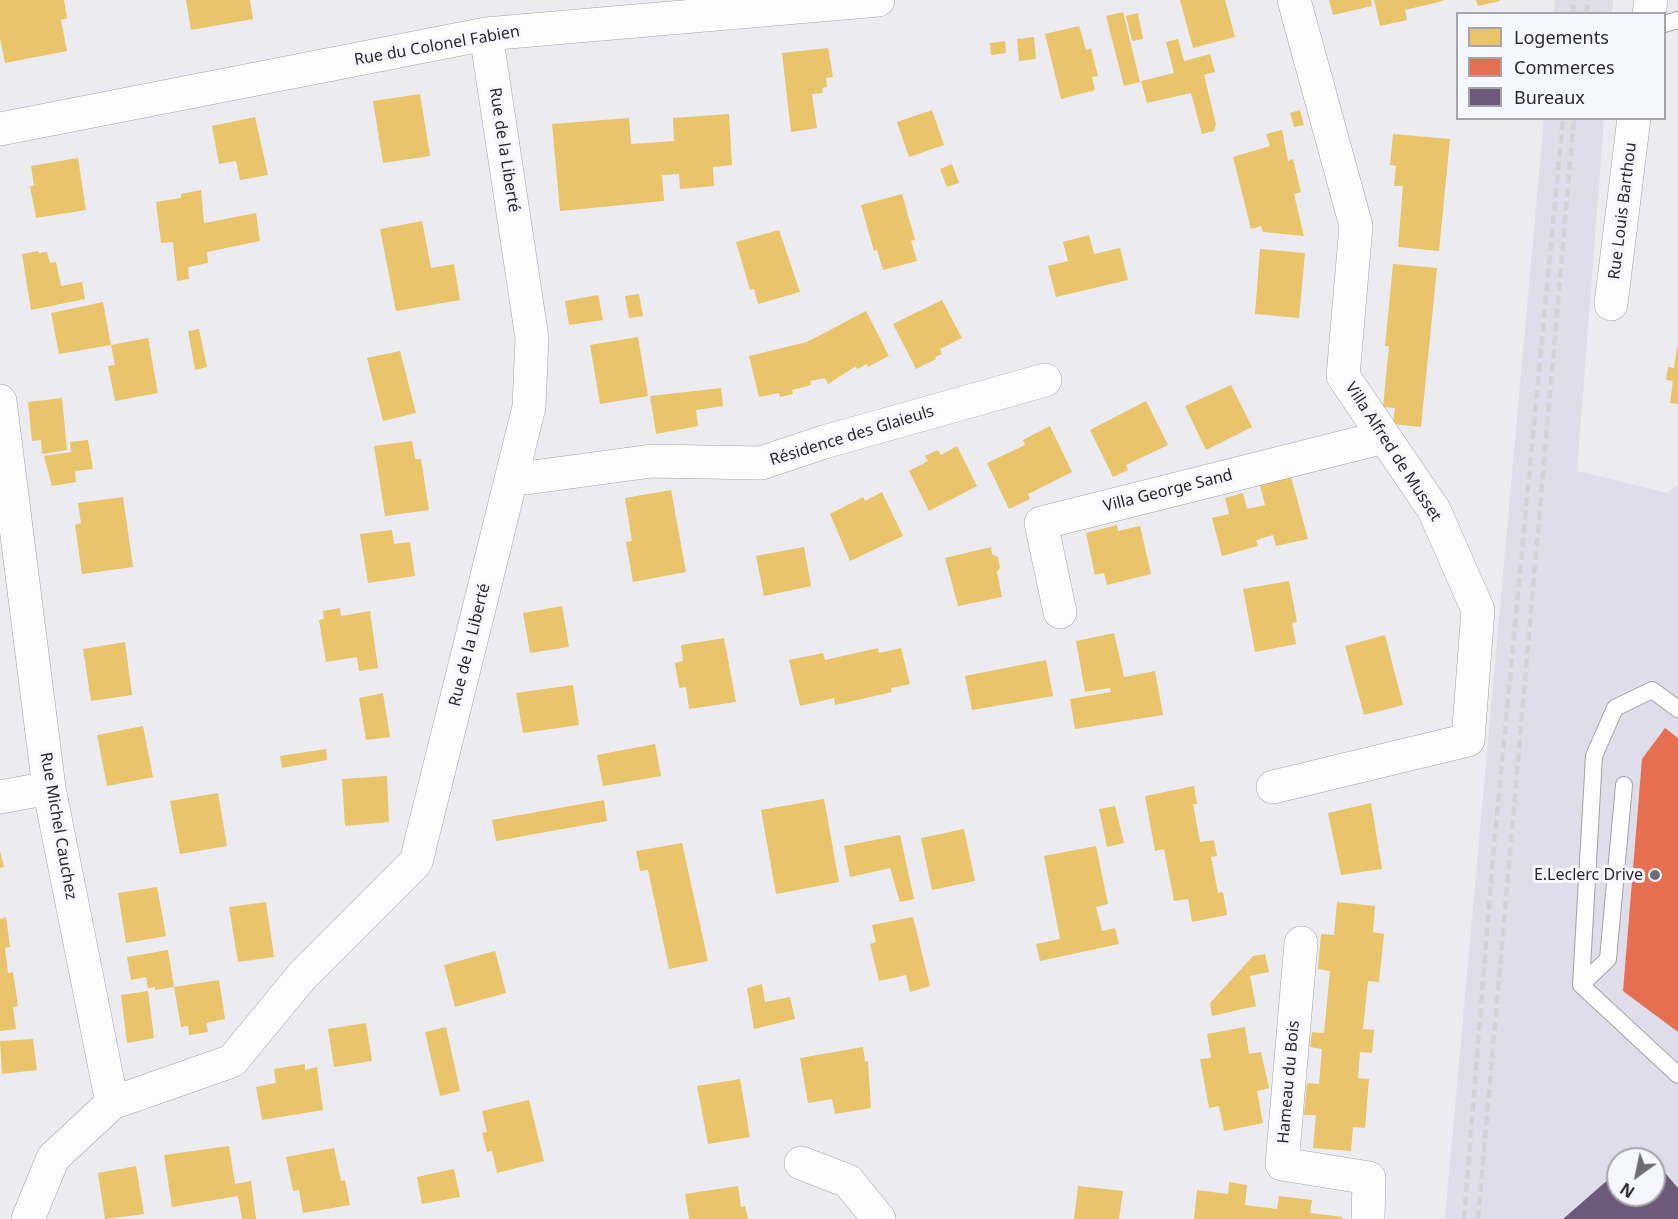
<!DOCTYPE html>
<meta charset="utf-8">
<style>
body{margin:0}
#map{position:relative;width:1678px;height:1219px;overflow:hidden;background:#ebebf0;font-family:"Noto Sans",sans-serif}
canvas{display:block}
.legend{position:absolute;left:1456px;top:12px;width:210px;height:108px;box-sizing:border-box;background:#f6f6fe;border:2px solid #a4a4aa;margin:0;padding:8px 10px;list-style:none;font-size:18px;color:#29292d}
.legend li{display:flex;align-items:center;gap:12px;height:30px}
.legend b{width:30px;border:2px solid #a4a4aa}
.north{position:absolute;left:1606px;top:1147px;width:60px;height:60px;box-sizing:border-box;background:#f6f6fe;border:2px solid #a4a4aa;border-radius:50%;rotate:213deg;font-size:16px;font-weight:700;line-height:24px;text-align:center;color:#29292d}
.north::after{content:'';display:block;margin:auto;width:21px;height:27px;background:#6d6d71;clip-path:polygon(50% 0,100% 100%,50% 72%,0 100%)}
</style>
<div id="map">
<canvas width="1678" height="1219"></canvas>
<ul class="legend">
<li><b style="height:16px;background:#e9c46a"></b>Logements</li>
<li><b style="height:16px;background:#e76f51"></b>Commerces</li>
<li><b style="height:16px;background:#6d597a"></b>Bureaux</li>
</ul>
<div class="north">N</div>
</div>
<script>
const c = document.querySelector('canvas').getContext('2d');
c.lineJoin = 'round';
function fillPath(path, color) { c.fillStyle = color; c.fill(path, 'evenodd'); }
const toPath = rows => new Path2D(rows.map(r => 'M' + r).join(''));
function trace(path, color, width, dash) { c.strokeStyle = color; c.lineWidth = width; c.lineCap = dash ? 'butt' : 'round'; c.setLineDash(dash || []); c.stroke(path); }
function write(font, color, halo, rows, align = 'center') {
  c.font = font + ' "Noto Sans",sans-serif'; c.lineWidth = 6; c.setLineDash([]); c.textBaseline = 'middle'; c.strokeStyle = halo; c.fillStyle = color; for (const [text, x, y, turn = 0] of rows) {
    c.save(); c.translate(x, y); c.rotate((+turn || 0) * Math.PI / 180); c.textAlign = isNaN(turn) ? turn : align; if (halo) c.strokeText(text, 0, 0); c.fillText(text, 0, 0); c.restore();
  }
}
const built = toPath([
 [1555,0,1613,0,1612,13,1554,13],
 [1544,119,1604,119,1577,471,1667,493,1678,484,1678,1219,1445,1219],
 [1618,1159,1654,1159,1654,1195,1618,1195]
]);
const homes = toPath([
 [0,0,64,0,67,18,61,20,67,51,5,63,0,38],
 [186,0,250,0,253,19,191,30],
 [1180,0,1225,0,1235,37,1193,48],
 [1329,0,1371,0,1372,6,1333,15],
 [1374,0,1442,0,1443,1,1405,10,1407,20,1380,26],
 [1476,0,1500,0,1500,1,1478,6],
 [1123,12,1140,82,1124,86,1106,16],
 [1138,13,1143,39,1132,41,1126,16],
 [1079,26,1086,50,1091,48,1098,76,1092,77,1095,90,1061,99,1045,34],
 [1034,37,1036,59,1019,61,1017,39],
 [1178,39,1184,61,1210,54,1215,72,1204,75,1216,124,1214,131,1202,134,1191,93,1147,103,1141,81,1174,73,1166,42],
 [1005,41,1006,53,991,55,990,43],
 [828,48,833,77,826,78,827,87,822,88,823,93,812,94,817,128,791,132,782,53],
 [420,94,430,156,383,163,373,101],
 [932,110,944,145,909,157,897,122],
 [1300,110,1304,125,1294,127,1290,113],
 [729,114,732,165,713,167,714,186,680,189,679,174,662,175,664,201,560,211,552,124,629,118,631,144,674,141,673,118],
 [255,117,268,175,240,180,236,161,219,164,212,126],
 [1282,130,1288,161,1293,159,1301,192,1294,194,1304,236,1263,232,1261,226,1251,229,1233,157,1270,146,1266,134],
 [1393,134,1450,139,1439,251,1398,247,1403,186,1394,186,1396,166,1390,165],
 [78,158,86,210,36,218,30,186,34,186,31,166],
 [952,164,959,183,947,187,940,169],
 [201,190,204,223,256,213,260,241,207,252,208,263,188,267,189,279,177,281,173,242,161,243,156,202,181,198,181,194],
 [902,194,915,240,911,241,917,261,883,270,877,250,874,251,861,205],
 [422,221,431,268,454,264,460,300,396,311,380,229],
 [779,230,800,292,758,304,754,289,750,290,736,242],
 [1089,235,1094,254,1120,248,1128,280,1056,297,1048,266,1068,261,1063,242],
 [1260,249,1305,253,1299,318,1255,314],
 [38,251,39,253,47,252,50,263,56,262,61,286,82,282,85,299,31,310,22,254],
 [1393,264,1437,268,1421,427,1393,424,1395,408,1383,407,1389,346,1385,346],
 [639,294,643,316,629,318,625,296],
 [598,295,603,320,569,325,565,301],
 [942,300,962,338,940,349,942,354,935,357,936,359,916,369,893,324],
 [103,302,111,345,59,354,51,313],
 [866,311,889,356,868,367,867,364,857,369,856,366,828,384,825,378,810,381,811,385,792,390,793,394,780,397,779,393,759,397,749,356,807,342],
 [199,329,207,367,195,370,188,331],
 [638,337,648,396,600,404,590,345],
 [148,338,158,393,115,401,108,366,115,365,111,345],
 [1677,347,1678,347,1678,404,1670,403,1673,381,1666,380,1668,367,1674,368],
 [400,351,416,413,383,421,367,358],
 [1231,385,1252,427,1206,450,1185,406],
 [721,388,723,406,696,410,698,426,656,434,650,396],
 [62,398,67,450,42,454,41,440,32,441,28,402],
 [1146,401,1168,445,1126,465,1128,470,1113,477,1090,430],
 [1050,426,1072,472,1028,494,1030,499,1009,509,987,463,1025,445,1023,440],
 [88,440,93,469,75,471,76,482,52,486,44,456,71,452,70,442],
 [412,441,415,459,421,459,429,510,385,516,374,446],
 [957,446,977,486,929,511,909,471,928,461,925,456,938,450,941,455],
 [1290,473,1308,539,1276,546,1273,535,1256,540,1258,546,1222,556,1212,518,1229,514,1225,498,1243,493,1247,509,1265,505,1259,481],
 [671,490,686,572,633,582,626,542,632,541,625,498],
 [882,492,903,536,850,561,830,514,863,497,865,501],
 [123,497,133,567,82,574,75,525,81,523,78,503],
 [1117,525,1118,531,1140,526,1151,574,1107,585,1104,573,1095,575,1086,533],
 [392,530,394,544,410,542,415,576,368,583,360,534],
 [804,547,811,586,764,596,756,556],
 [991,547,992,554,998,557,1000,568,997,572,1002,597,958,606,945,558],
 [1289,581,1297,622,1292,623,1296,644,1255,652,1243,589],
 [562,606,569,647,530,653,523,613],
 [340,608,341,616,370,611,378,668,359,671,357,657,326,662,319,620,324,619,323,611],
 [1114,633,1124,677,1155,671,1163,715,1075,729,1070,699,1111,692,1110,688,1085,692,1076,641],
 [1385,635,1403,705,1364,715,1345,646],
 [724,638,736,702,689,709,686,687,679,688,675,663,683,661,681,645],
 [125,642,132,695,91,701,83,649],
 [878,648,879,653,901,648,910,684,891,688,892,692,835,705,834,698,800,706,789,660,823,653,825,660],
 [1046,660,1053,696,972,710,965,676],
 [573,685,579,725,523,733,516,693],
 [383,693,390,737,366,740,359,698],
 [143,726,153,777,107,786,97,735],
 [655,744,661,776,603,786,597,755],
 [326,749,327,760,282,768,280,756],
 [387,776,389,822,345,826,342,779],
 [1194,786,1197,804,1193,804,1200,842,1214,840,1217,856,1211,857,1218,893,1223,892,1227,915,1192,922,1188,899,1174,901,1164,849,1155,851,1145,796],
 [218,793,227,846,180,854,170,801],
 [824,799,839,882,776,894,761,810],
 [604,800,607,821,496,841,492,820],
 [1371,803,1382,869,1341,875,1328,813],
 [1115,806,1124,843,1107,847,1099,809],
 [964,829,975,881,932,890,921,838],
 [900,835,914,899,900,902,890,868,850,877,844,846],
 [682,843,708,961,669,969,648,870,640,871,636,851],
 [1096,846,1108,904,1096,907,1102,931,1115,928,1119,944,1040,961,1036,944,1060,939,1044,856],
 [0,851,4,867,0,868],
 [157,887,166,936,126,943,118,893],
 [266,902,274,957,238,962,229,907],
 [1337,902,1375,906,1373,932,1384,934,1379,982,1368,981,1363,1029,1374,1030,1372,1053,1360,1052,1358,1078,1369,1079,1365,1128,1353,1127,1351,1151,1313,1148,1316,1115,1304,1115,1307,1083,1319,1084,1322,1049,1310,1047,1312,1032,1324,1033,1330,971,1318,969,1321,934,1334,935],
 [6,917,10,947,5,948,8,973,13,972,18,1006,13,1007,16,1029,0,1031,0,919],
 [913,917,930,986,910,992,906,975,879,981,870,944,876,942,872,925],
 [168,950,174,987,219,980,225,1019,206,1023,208,1032,189,1035,188,1026,181,1027,174,987,155,990,155,987,148,988,146,977,131,980,127,957],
 [495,951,506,993,455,1007,444,965],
 [1265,954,1269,972,1250,976,1256,1006,1212,1016,1210,1003,1253,956],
 [762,984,765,1002,790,997,795,1019,754,1029,747,988],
 [148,991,154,1038,127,1043,121,995],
 [366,1023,372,1061,334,1067,328,1029],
 [446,1027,460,1091,440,1096,425,1032],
 [1245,1027,1249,1054,1261,1052,1269,1088,1257,1091,1263,1123,1224,1131,1219,1106,1209,1108,1200,1059,1211,1058,1207,1034],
 [33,1039,37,1070,2,1074,0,1041],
 [863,1047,865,1062,868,1061,871,1108,835,1114,832,1099,808,1103,800,1058],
 [305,1064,305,1070,317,1067,323,1110,262,1120,256,1087,276,1083,274,1069],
 [740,1079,750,1137,708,1144,697,1086],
 [529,1100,544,1161,497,1173,492,1151,487,1152,482,1133,487,1132,482,1111],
 [229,1146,235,1184,251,1181,256,1219,242,1219,238,1196,172,1207,164,1155],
 [334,1148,341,1181,345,1180,350,1205,303,1213,299,1190,293,1191,286,1157],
 [136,1166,144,1214,105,1219,98,1173],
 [454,1169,460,1197,422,1204,417,1177],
 [1229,1182,1247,1185,1245,1205,1277,1209,1279,1196,1312,1200,1310,1213,1343,1217,1342,1219,1194,1219,1197,1190,1228,1194],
 [738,1186,741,1207,745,1206,748,1219,689,1219,685,1194],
 [1078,1186,1123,1191,1119,1219,1074,1219]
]);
const shops = toPath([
 [1665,728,1678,738,1678,1032,1623,991,1642,759]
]);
const offices = toPath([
 [1644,1149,1653,1159,1632,1159],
 [1654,1160,1678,1188,1678,1219,1563,1219,1618,1171,1618,1195,1654,1195]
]);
const lane = toPath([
 [1664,24,1678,20],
 [1678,709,1652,690,1615,708,1594,756,1581,985,1678,1075],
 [1581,985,1608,959,1624,785]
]);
const street = toPath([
 [1649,14,1651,0],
 [0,129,486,34,878,0],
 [1611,304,1634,118],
 [0,401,49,788,112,1103,53,1158,28,1219],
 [511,480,652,461,761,463,824,442,1045,380],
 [1060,612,1041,523,1384,437],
 [1273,787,1468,740,1478,610,1434,510,1343,376,1356,226,1294,0],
 [0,797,49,788],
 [1301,943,1282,1164,1369,1178,1368,1219],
 [112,1103,232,1061,302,976,416,862,529,407,532,338,486,34],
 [801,1163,848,1181,879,1219]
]);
const rail = toPath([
 [1573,14,1574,0],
 [1586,14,1588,0],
 [1464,1219,1492,868,1563,118],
 [1478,1219,1574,118]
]);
const markers = [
 [1655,875,6,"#6d6d71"]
];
const streetNames = [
 ["Rue du Colonel Fabien",437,46,-10],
 ["Rue de la Liberté",504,150,81],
 ["Rue Louis Barthou",1623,211,-83],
 ["Résidence des Glaieuls",852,436,-17],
 ["Villa Alfred de Musset",1393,452,57],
 ["Villa George Sand",1168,491,-14],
 ["Rue de la Liberté",470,645,-76],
 ["Rue Michel Cauchez",58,826,80],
 ["Hameau du Bois",1289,1082,-85]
];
const poiNames = [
 ["E.Leclerc Drive",1643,875]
];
fillPath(built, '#dedde9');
fillPath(homes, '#e9c46a');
fillPath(shops, '#e76f51');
fillPath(offices, '#6d597a');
trace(lane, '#a2a2a6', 18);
trace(street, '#a2a2a6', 34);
trace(lane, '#fcfcfd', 16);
trace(street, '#fcfcfd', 33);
trace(rail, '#d3d3d5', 4.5, [9, 4.5]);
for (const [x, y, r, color] of markers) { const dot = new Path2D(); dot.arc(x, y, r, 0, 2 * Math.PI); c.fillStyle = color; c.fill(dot); trace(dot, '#f6f6fe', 2); }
write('16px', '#29292d', '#f6f6fe', streetNames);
write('16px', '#29292d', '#f6f6fe', poiNames, 'right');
</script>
